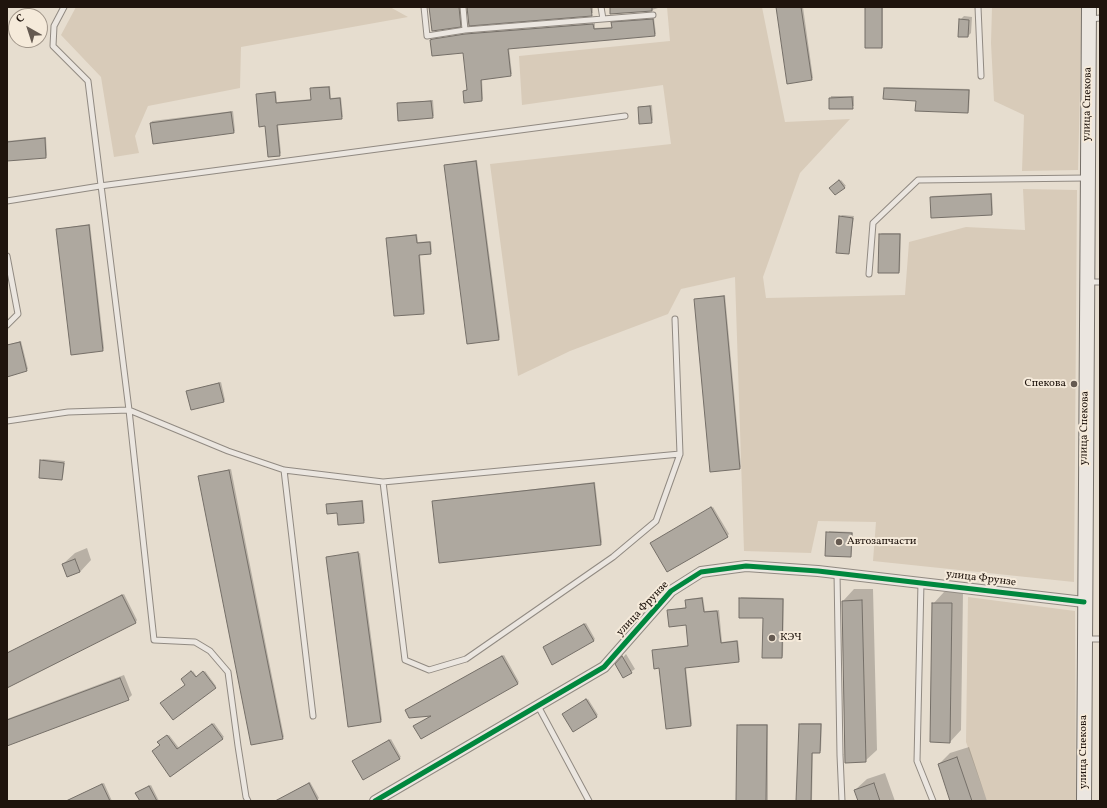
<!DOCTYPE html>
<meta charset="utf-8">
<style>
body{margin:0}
#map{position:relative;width:1107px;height:808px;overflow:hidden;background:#e6ddcf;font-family:Vollkorn,serif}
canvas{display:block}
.frame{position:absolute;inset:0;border:8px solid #1f140d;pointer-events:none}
.north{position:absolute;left:8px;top:8px;width:40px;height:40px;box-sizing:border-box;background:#f5eada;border:1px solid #9f9488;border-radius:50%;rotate:321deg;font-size:11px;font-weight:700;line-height:16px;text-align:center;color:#1f140d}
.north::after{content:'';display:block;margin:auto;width:14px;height:18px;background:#655a51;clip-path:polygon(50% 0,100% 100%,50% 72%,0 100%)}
</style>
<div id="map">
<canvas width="1107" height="808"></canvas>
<div class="frame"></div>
<div class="north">С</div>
</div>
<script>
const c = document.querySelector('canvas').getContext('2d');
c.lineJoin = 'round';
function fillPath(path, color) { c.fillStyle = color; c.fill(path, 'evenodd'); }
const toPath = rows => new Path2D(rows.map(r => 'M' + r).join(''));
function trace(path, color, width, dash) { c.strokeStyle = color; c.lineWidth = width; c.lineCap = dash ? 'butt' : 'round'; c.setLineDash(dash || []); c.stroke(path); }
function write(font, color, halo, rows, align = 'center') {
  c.font = font + ' Vollkorn,serif'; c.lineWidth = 4; c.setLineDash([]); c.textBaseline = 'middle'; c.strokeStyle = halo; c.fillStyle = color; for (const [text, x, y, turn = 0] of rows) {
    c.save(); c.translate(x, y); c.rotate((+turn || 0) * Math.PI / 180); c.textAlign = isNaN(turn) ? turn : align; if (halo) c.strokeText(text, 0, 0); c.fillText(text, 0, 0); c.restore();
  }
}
const green = toPath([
 [76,7,390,7,408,17,241,47,240,88,148,106,135,136,139,153,114,157,101,77,61,35],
 [667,7,762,7,785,122,850,119,800,173,763,277,766,298,905,295,909,242,966,227,1025,230,1023,189,1077,190,1074,582,873,561,876,522,818,521,811,553,744,551,735,277,681,289,668,314,570,351,518,376,490,164,671,144,663,85,522,105,519,56,670,41],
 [996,7,1082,7,1078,170,1022,171,1024,115,994,101,991,43,992,8],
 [968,597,1075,611,1076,801,987,801,966,742]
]);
const shadow = toPath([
 [430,7,460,7,462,24,460,26],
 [468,7,593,7,593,13,470,25],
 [611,7,661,7,652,10],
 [777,7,803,7,813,78,811,79],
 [866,7,883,7,883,45,882,47],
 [964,16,972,17,971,33,968,36,960,20],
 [654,18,656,34,654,35,509,48,512,74,482,78,483,99,482,100,464,91,468,89,464,52,431,40,468,33,595,23,595,28,613,27,614,21],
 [330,86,331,98,341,97,343,117,278,124,281,153,279,155,266,125,257,94,276,91,277,102,312,99,313,87],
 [886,87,970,89,969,110,968,112,885,88],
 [831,96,854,96,854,106,830,108],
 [433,100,434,116,432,117,398,104],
 [652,105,653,120,651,122,639,107],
 [233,111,235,131,234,132,154,143,151,123,152,121],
 [46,137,47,155,46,157,7,160,7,141],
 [477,160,500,337,499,339,445,165],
 [841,180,846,186,844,187,832,186],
 [992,193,993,213,992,214,931,197,932,196],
 [842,215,854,216,849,253,840,217],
 [90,224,104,348,103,350,57,229],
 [882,233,901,233,900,271,898,272,880,234],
 [417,234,418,242,431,241,432,252,420,254,425,311,424,313,387,238],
 [725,295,741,467,740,468,695,299],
 [21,341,28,369,7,376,7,345],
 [221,382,225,400,223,402,187,391],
 [43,459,65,461,63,477,61,479,41,461],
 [231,469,284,737,282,738,199,477],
 [595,482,602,542,601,544,433,501],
 [363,500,365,521,363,522,338,512,327,504],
 [713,507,729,534,727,536,651,543],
 [829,531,853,532,851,556,826,555],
 [87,548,91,560,80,572,63,564,75,553],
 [360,553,382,720,380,721,327,557],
 [854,589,873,589,877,750,865,761,846,762,843,601],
 [944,592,963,592,961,730,950,742,933,604],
 [124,594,137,620,136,622,7,687,7,653],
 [703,597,705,611,719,610,722,642,738,640,740,660,686,667,692,724,691,725,660,667,654,650,689,645,687,624,668,610,687,607,688,599],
 [741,597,784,598,783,656,782,657,764,617,740,599],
 [586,623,595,639,593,641,544,647],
 [626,654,635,669,623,677,616,665],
 [504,655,519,682,517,684,415,726,433,714,408,709],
 [193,671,197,677,205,671,216,686,215,687,190,682,184,678],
 [124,675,132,695,128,699,7,745,7,719],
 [588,699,598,715,574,731,565,713],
 [214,723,224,737,171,775,160,741,169,735,179,748],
 [801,723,822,723,821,751,813,752,812,801,797,801,800,724],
 [740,724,768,724,768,801,737,801,738,726],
 [391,739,401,757,399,758,354,760],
 [969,747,987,801,951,801,939,764,950,753],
 [885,773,895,801,859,801,855,790,867,779],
 [310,782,319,798,317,800,281,801,282,798],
 [104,783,112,801,66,801],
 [151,785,159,801,141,801,138,792]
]);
const building = toPath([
 [429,7,459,7,461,27,432,31,429,7],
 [467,7,591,7,592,16,469,26,467,7],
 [610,7,652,7,652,11,610,14,610,7],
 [776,7,801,7,812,80,787,84,776,7],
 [865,7,882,7,882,48,865,48,865,7],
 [653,19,655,36,508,49,511,76,481,80,482,101,464,103,463,91,467,90,463,53,432,56,430,40,433,39,465,34,593,24,594,29,612,28,611,22,653,19],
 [959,19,969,20,968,37,958,37,959,19],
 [329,87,330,99,340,98,342,119,277,125,280,156,268,157,265,126,259,127,256,94,275,92,276,103,311,100,310,88,329,87],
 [884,88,969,90,968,113,915,111,916,101,883,99,884,88],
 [852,97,853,109,829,109,829,98,852,97],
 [431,101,433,118,398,121,397,103,431,101],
 [650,106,652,123,639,124,638,107,650,106],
 [231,112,234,133,153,144,150,123,231,112],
 [45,138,46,158,7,161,7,142,45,138],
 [476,161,499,340,467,344,444,165,476,161],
 [839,180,845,188,835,195,829,188,839,180],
 [991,194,992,215,931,218,930,197,991,194],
 [839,216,853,218,849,254,836,253,839,216],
 [89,225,103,351,71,355,56,229,89,225],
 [879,234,900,234,899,273,878,273,879,234],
 [416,235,417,243,430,242,431,254,419,255,424,314,394,316,386,238,416,235],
 [724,296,740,469,710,472,694,299,724,296],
 [20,342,27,371,7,377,7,345,20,342],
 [219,383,224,402,191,410,186,391,219,383],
 [40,460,64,463,62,480,39,478,40,460],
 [229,470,283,739,251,745,198,476,229,470],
 [594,483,601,545,439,563,432,501,594,483],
 [362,501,364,523,338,525,337,513,327,514,326,504,362,501],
 [711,507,728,537,667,572,650,543,711,507],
 [826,532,852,533,851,557,825,556,826,532],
 [358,552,381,722,348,727,326,557,358,552],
 [75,559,80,572,67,577,62,564,75,559],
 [122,595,136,623,7,688,7,653,122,595],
 [702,598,704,612,717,611,721,643,737,641,739,662,685,668,691,726,666,729,659,668,654,669,652,650,688,646,686,625,669,627,667,610,686,608,685,600,702,598],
 [739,598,783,599,782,658,762,658,763,618,739,618,739,598],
 [862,600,866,762,845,763,842,601,862,600],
 [932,603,952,603,950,743,930,742,932,603],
 [584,624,594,641,552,665,543,647,584,624],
 [502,656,518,684,421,739,413,726,431,716,409,718,405,710,502,656],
 [622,656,632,673,623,678,615,664,622,656],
 [191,671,196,677,203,671,216,688,173,720,160,703,185,685,181,679,191,671],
 [120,678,129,700,7,746,7,720,120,678],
 [586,699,597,717,573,732,562,714,586,699],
 [212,724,223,739,170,777,152,751,160,745,157,742,167,735,177,749,212,724],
 [799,724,821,724,820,753,812,753,811,801,796,801,799,724],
 [737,725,767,725,766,801,736,801,737,725],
 [389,740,400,759,363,780,352,761,389,740],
 [957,757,972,801,950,801,938,764,957,757],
 [309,783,318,801,275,801,309,783],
 [874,783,880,801,858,801,854,790,874,783],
 [102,784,110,801,66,801,102,784],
 [149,786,157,801,140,801,135,793,149,786]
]);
const lane = toPath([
 [64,7,54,26,53,46,88,81,129,410,154,640,195,642,210,651,228,672,238,746,246,797,248,801],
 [424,7,427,36,465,30],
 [463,7,465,30,603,19],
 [601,7,603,19,653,15],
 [978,7,981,76],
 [1090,19,1100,18],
 [7,201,100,186,625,116],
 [7,256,18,314,7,325],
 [869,274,873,223,918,180,1086,178],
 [1088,282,1100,282],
 [7,421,68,412,129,410,228,451,284,470,383,482,680,454],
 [284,470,313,716],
 [383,482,405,660,429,670,466,659,613,557,656,521,680,454,675,319],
 [837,573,840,755,842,801],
 [921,582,917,761,933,801],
 [1085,639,1100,639],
 [538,706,589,801]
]);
const street = toPath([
 [375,801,604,667,671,591,701,572,746,566,818,571,1084,602]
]);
const secondary = toPath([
 [1084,801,1089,7]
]);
const cycleway = toPath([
 [375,801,604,667,671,591,701,572,746,566,818,571,1084,602]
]);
const markers = [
 [1074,384,4,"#655a51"],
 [839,542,4,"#655a51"],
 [772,638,4,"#655a51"]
];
const streetNames = [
 ["улица Спекова",1088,104,-89],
 ["улица Спекова",1085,428,-89],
 ["улица Фрунзе",981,579,7],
 ["улица Фрунзе",643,609,-47],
 ["улица Спекова",1084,752,-90]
];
const poiNames = [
 ["Спекова",1066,384,"right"],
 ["Автозапчасти",847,542],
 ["КЭЧ",780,638]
];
fillPath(green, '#d8cbb9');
fillPath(shadow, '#0003');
fillPath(building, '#aea89f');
trace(building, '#756f68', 1);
trace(lane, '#918a82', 7);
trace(street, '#918a82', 12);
trace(secondary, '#756f68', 16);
trace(lane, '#ebe6e0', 5);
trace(street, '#ebe6e0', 10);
trace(secondary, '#ebe6e0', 14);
trace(cycleway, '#00873e', 5);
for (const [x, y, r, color] of markers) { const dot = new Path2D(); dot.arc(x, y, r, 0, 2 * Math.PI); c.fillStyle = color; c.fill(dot); trace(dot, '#f5eada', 1.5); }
write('11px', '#1f140d', '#f5eada', streetNames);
write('11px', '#1f140d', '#f5eada', poiNames, 'left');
</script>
